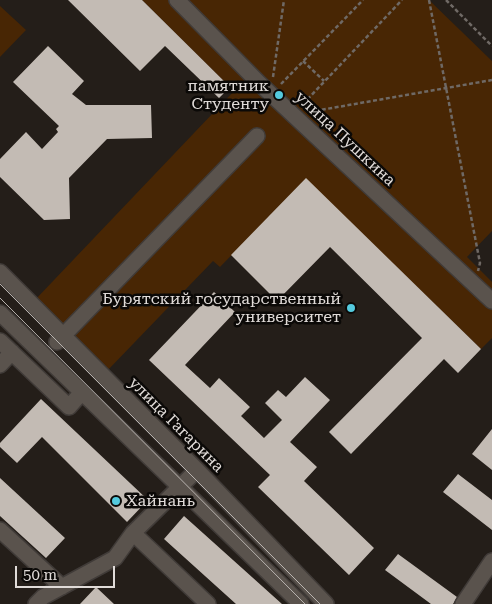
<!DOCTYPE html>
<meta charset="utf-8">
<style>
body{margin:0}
#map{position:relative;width:492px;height:604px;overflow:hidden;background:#241e19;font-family:"Roboto Serif",serif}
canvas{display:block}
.scale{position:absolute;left:15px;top:566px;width:100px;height:22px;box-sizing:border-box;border:2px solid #e0dbd8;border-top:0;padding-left:6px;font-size:15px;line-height:18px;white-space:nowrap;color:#e0dbd8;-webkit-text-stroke:4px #0b0907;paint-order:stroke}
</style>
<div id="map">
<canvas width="492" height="604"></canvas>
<div class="scale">50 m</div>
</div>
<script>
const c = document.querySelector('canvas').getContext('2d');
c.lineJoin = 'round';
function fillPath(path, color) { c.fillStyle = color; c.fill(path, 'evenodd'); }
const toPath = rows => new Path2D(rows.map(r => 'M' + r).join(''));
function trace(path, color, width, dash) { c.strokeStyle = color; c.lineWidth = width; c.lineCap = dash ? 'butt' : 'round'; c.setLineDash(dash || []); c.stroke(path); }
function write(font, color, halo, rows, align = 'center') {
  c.font = font + ' "Roboto Serif",serif'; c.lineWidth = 5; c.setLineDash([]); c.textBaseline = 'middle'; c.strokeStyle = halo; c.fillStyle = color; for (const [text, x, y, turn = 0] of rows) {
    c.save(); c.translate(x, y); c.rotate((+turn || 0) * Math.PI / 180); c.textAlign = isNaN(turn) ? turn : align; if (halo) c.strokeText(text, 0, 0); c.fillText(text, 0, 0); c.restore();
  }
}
const green = toPath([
 [142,0,429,0,492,61,492,231,467,257,492,282,492,338,481,349,306,179,220,267,213,261,107,371,34,301,234,91],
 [0,6,26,30,0,57]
]);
const building = toPath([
 [68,0,142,0,230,87,219,98,165,46,140,71],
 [48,46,84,81,72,94,86,105,151,105,152,138,107,139,69,178,70,219,44,220,0,177,0,159,26,132,42,149,58,132,56,129,59,126,13,82],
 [306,178,481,349,458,373,444,359,351,454,329,432,422,338,330,247,277,301,231,255],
 [214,292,235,312,185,365,210,388,219,378,250,407,241,416,264,438,282,420,265,403,278,390,286,397,305,377,330,400,290,442,317,467,304,481,374,548,349,575,258,487,270,475,149,360],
 [41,399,148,500,127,522,42,437,17,463,0,447,0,443],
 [492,429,492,470,472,454],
 [458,474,492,500,492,530,443,492],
 [0,478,65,538,46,558,0,516],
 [184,516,282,604,236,604,164,539],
 [398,554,457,597,453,604,431,604,385,570],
 [96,587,114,604,80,604]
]);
const path = toPath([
 [429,0,480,263,478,271],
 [446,0,492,46],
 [303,61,324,81],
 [273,77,284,0],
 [281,84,363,0],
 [303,104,402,0],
 [309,112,492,80]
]);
const minor = toPath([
 [177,0,259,83,492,301],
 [0,272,197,470,326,604],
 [0,313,301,604],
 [0,341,69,407,82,392],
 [57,342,257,136],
 [0,365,12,352],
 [0,530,62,587],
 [133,533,208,604],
 [36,604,43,597,115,558,133,533,197,470],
 [463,604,492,561]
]);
const tram = toPath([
 [0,284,320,604],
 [0,298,305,604]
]);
const markers = [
 [279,95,5,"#54cade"],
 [351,308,5,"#54cade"],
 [116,501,5,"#54cade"]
];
const poiNames = [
 ["памятник",269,86],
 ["Студенту",269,104],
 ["Бурятский государственный",341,299],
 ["университет",341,317],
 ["Хайнань",126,501,"left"]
];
const streetNames = [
 ["улица Пушкина",345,139,43],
 ["улица Гагарина",176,425,45]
];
fillPath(green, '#482604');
fillPath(building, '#c3bbb4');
trace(minor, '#403b38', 18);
trace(path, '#6f6965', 2.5, [4, 2.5]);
trace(minor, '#5a534d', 15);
trace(tram, '#b9b4b0', 1);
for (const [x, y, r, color] of markers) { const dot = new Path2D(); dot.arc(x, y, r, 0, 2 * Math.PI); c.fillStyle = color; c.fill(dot); trace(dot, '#0b0907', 2); }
write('16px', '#e0dbd8', '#0b0907', poiNames, 'right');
write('16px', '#e0dbd8', '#0b0907', streetNames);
</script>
